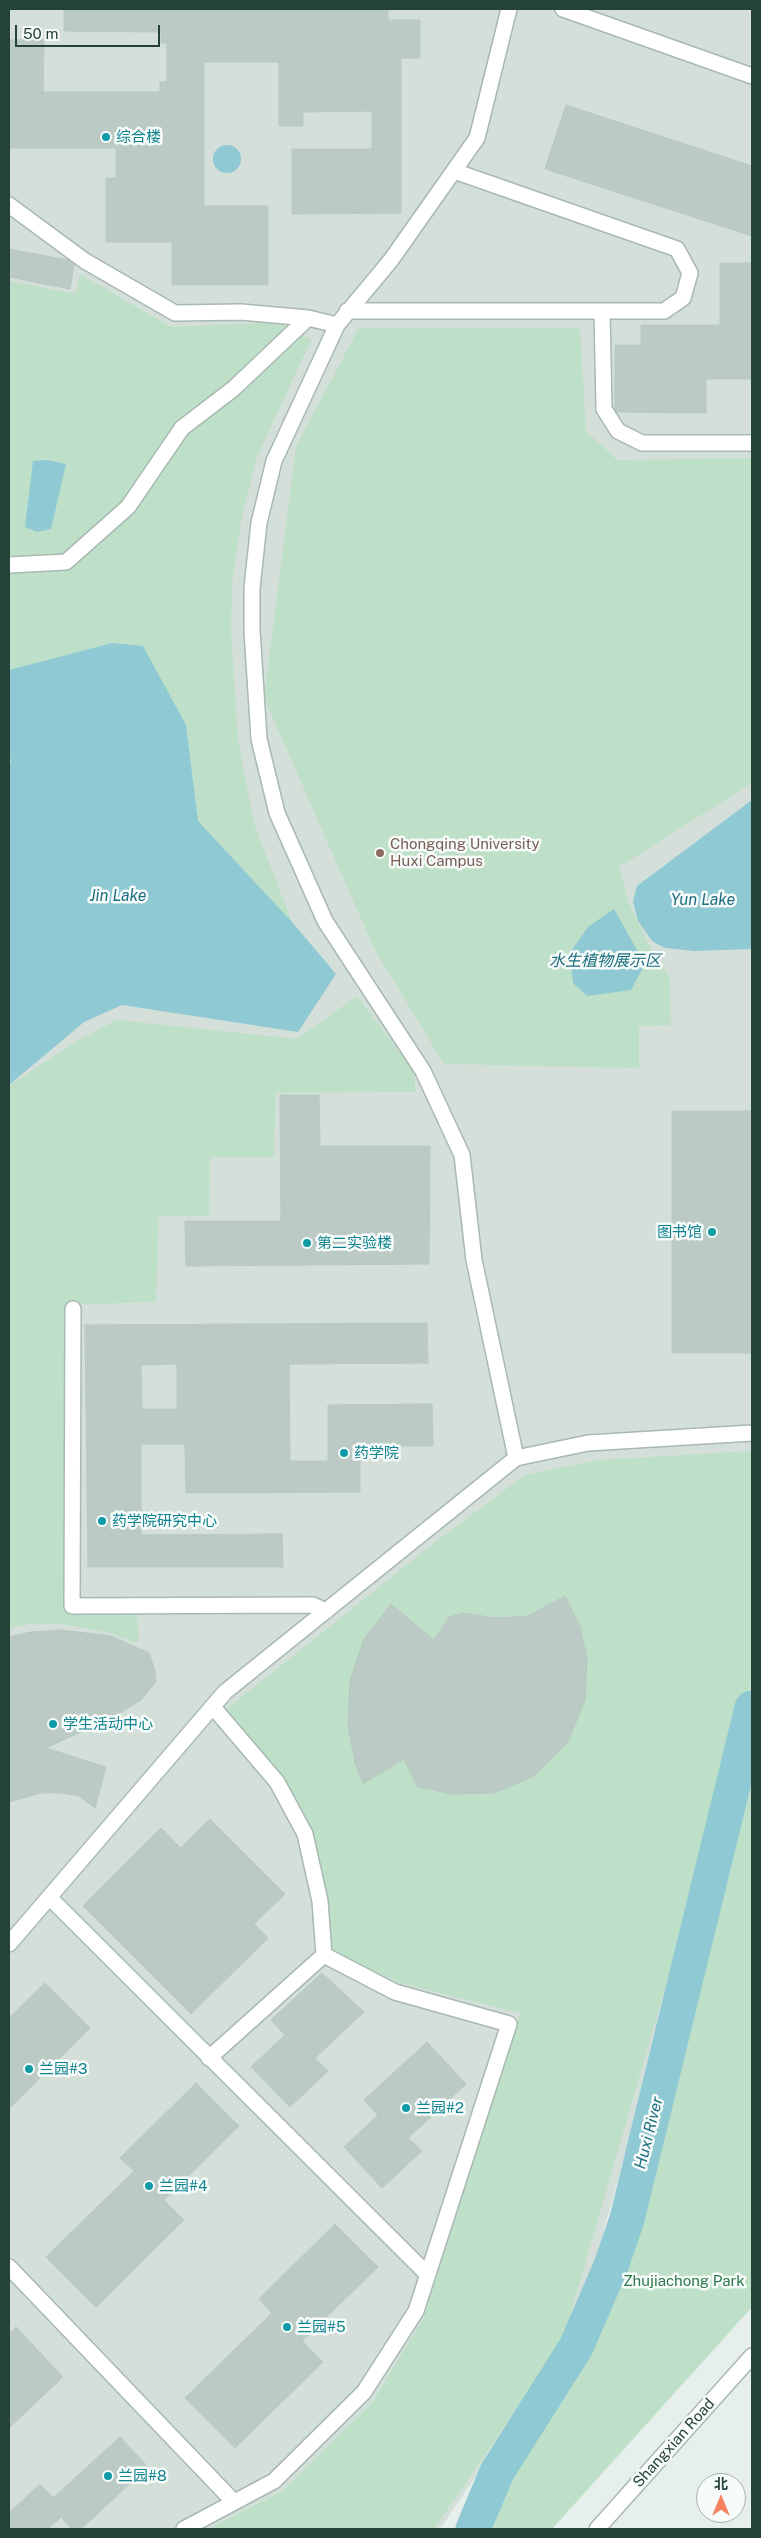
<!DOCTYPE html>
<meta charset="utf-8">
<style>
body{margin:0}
#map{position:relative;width:761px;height:2538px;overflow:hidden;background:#e6efeb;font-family:"Public Sans","Noto Sans SC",sans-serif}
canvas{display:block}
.frame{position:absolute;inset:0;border:10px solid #24423a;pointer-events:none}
.north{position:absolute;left:696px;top:2473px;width:50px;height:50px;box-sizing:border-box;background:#f7fbf9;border:1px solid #a3b1ad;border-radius:50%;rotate:0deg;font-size:14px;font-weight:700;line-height:20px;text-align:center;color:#24423a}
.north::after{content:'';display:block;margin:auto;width:18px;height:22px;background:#f4845f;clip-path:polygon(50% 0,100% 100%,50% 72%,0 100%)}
.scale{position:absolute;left:15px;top:25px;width:145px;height:22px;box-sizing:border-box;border:2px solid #24423a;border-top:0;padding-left:6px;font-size:15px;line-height:18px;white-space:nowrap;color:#24423a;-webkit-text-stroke:4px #f7fbf9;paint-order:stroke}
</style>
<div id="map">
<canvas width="761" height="2538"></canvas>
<div class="frame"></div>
<div class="north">北</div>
<div class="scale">50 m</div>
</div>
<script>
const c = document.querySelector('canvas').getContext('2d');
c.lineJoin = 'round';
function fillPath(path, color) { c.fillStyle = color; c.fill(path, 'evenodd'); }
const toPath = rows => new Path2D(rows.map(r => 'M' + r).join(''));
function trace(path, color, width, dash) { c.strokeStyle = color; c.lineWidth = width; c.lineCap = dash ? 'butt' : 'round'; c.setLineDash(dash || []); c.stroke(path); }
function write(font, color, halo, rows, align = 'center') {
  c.font = font + ' "Public Sans","Noto Sans SC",sans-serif'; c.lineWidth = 5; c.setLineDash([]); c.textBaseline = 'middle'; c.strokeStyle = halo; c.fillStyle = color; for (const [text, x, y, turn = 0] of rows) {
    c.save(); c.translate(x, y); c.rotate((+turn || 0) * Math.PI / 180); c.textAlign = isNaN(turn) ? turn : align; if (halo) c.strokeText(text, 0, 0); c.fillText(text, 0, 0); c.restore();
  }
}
const built = toPath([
 [9,9,752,9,752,1697,577,2327,440,2529,9,2529]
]);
const green = toPath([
 [80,274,171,327,278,322,311,340,257,457,241,521,232,584,231,630,238,740,254,824,292,922,198,821,186,725,112,643,9,670,9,281,76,294],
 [359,328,580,328,586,431,617,460,752,458,752,783,619,867,629,903,650,947,670,978,671,1025,639,1026,639,1068,444,1064,375,950,264,698,296,446],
 [357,996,415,1073,415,1092,276,1093,274,1157,210,1157,209,1216,159,1216,156,1302,66,1305,66,1611,136,1611,139,1636,136,1643,111,1633,61,1624,29,1624,9,1628,9,1086,75,1042,117,1020,297,1039],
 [752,1451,752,1678,683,1926,562,2343,434,2529,208,2529,283,2491,372,2403,424,2317,520,2013,400,1983,333,1951,329,1904,313,1830,284,1779,224,1711,434,1543,525,1475,597,1460],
 [752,1751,752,2307,552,2529,480,2529,501,2474,579,2352,633,2222]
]);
const water = toPath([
 '213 159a14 14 0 1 1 28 0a14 14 0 1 1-28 0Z',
 [48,460,66,464,51,529,37,532,25,527,33,461],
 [112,643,143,646,186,725,198,821,292,922,336,974,298,1032,122,1005,84,1022,9,1085,9,768,11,760,9,755,9,670],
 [752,800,752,949,694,951,665,948,652,941,638,921,633,902,637,886],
 [614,909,645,964,631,990,587,996,573,983,570,953,588,927]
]);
const river = toPath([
 [473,2529,497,2472,576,2347,611,2266,627,2219,752,1708]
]);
const building = toPath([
 [64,9,388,9,388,20,420,20,420,58,401,58,401,213,292,214,292,149,372,149,372,111,303,112,303,126,279,126,279,62,204,62,204,206,268,206,268,285,172,285,172,242,106,242,106,178,116,178,116,148,9,148,9,40,44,40,43,92,160,92,160,82,167,82,167,43,161,43,161,32,64,31,64,9],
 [566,105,752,166,752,236,545,169,566,105],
 [9,249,68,260,74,265,70,289,9,277,9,249],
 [720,263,752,263,752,379,706,379,706,413,617,412,615,409,615,345,641,345,641,325,720,325,720,263],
 [280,1095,319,1095,320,1146,430,1146,429,1264,186,1266,185,1221,281,1221,280,1095],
 [672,1111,752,1111,752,1353,672,1353,672,1111],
 [427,1323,428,1363,289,1364,290,1461,328,1461,328,1405,432,1404,433,1446,360,1446,360,1492,186,1493,185,1444,141,1444,141,1535,282,1534,283,1567,88,1567,85,1325,427,1323],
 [177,1364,177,1409,142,1409,141,1365,177,1364],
 [565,1596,580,1626,587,1659,585,1700,568,1742,534,1776,494,1793,452,1794,418,1787,404,1759,363,1784,355,1763,348,1725,350,1680,364,1639,391,1604,434,1640,449,1617,463,1613,496,1618,528,1616,565,1596],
 [61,1630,111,1636,149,1653,155,1671,156,1682,141,1700,113,1717,46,1748,106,1767,95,1808,79,1796,62,1793,41,1793,9,1802,9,1637,31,1632,61,1630],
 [210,1819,285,1894,254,1924,268,1938,191,2014,83,1906,161,1828,181,1848,210,1819],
 [322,1973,364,2012,315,2058,328,2071,290,2107,251,2067,285,2035,271,2020,322,1973],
 [45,1983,90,2028,9,2109,9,2018,45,1983],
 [427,2042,466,2084,408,2138,422,2151,382,2188,344,2147,378,2115,364,2100,427,2042],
 [196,2083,239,2126,164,2200,184,2220,96,2307,46,2257,134,2171,120,2158,196,2083],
 [335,2224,378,2267,302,2341,323,2362,235,2448,185,2398,272,2313,259,2299,335,2224],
 [16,2327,63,2377,9,2428,9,2334,16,2327],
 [120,2437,148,2467,81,2529,72,2529,61,2517,48,2529,9,2529,9,2513,40,2484,53,2498,120,2437]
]);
const minor = toPath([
 [509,9,477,138,391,260,337,325,274,461,259,523,252,588,252,631,259,739,277,813,325,921,423,1071,462,1155,474,1260,516,1458],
 [563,9,752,76],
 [9,205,85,261,175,313,241,312,308,318,337,325],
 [347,311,664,311,683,298,690,273,677,249,454,171],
 [602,311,604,409,618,431,642,443,752,443],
 [9,565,66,562,128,507,182,428,233,389,308,318],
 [73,1309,72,1606,313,1605,326,1611],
 [49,1897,428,2275],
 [9,1944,225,1692,516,1458,588,1443,752,1433],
 [209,2058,324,1955,320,1901,305,1834,277,1782,213,1707],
 [9,2267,234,2502],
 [184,2529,274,2481,364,2392,416,2311,509,2024,395,1992,324,1955],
 [597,2529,752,2356]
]);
const markers = [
 [106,137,5,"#0f9aa8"],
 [380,853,5,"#8d6e63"],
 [712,1232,5,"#0f9aa8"],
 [307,1243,5,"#0f9aa8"],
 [344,1453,5,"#0f9aa8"],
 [102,1521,5,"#0f9aa8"],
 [53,1724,5,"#0f9aa8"],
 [29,2069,5,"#0f9aa8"],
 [406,2108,5,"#0f9aa8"],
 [149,2186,5,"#0f9aa8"],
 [287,2327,5,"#0f9aa8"],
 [108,2476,5,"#0f9aa8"]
];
const cultureNames = [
 ["综合楼",116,137],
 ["图书馆",702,1232,"right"],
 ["第二实验楼",317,1243],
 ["药学院",354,1453],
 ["药学院研究中心",112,1521],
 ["学生活动中心",63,1724],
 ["兰园#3",39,2069],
 ["兰园#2",416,2108],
 ["兰园#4",159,2186],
 ["兰园#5",297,2327],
 ["兰园#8",118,2476]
];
const educationNames = [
 ["Chongqing University",390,844],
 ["Huxi Campus",390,861]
];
const parkNames = [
 ["Zhujiachong Park",684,2281]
];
const streetNames = [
 ["Shangxian Road",674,2443,-48]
];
const waterNames = [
 ["Jin Lake",118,896],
 ["Yun Lake",703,900],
 ["水生植物展示区",605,961],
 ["Huxi River",649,2133,-76]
];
fillPath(built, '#d4dfda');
fillPath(green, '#bfe0c8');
fillPath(water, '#8ec9d4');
trace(river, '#8ec9d4', 35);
fillPath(building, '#bbcac4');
trace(building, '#b8c9c2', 1);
trace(minor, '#a8b8b2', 18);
trace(minor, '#fff', 15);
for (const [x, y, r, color] of markers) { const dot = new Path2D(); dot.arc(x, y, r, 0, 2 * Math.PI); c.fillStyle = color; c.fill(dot); trace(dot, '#f7fbf9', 2); }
write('15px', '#0d838f', '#f7fbf9', cultureNames, 'left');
write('15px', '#785e54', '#f7fbf9', educationNames, 'left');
write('15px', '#2d7a4b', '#f7fbf9', parkNames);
write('15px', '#24423a', '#f7fbf9', streetNames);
write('italic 16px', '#1c6f80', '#f7fbf9', waterNames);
</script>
